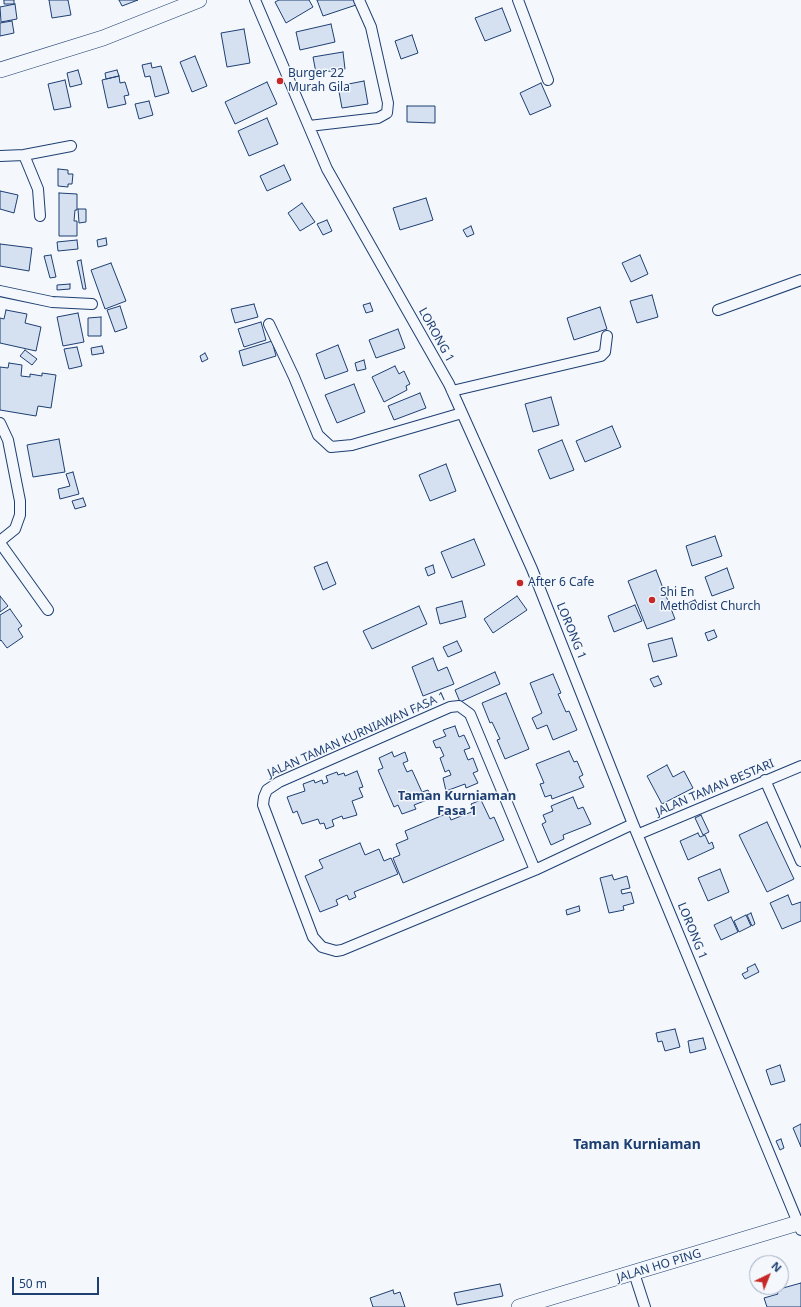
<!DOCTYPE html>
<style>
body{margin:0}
#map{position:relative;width:801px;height:1307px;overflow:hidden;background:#f4f7fb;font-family:"Noto Sans",sans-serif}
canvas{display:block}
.north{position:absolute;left:749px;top:1255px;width:40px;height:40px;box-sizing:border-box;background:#f4f7fb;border:1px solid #9eadc5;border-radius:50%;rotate:43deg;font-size:11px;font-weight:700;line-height:16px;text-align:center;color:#1d3f73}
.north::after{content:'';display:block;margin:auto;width:14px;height:18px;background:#c62828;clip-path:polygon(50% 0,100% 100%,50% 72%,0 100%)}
.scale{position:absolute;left:12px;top:1277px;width:87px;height:18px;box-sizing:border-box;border:2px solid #1d3f73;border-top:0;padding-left:5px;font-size:12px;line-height:14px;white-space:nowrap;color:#1d3f73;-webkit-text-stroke:3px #f4f7fb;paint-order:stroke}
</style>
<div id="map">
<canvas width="801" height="1307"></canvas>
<div class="north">N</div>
<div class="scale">50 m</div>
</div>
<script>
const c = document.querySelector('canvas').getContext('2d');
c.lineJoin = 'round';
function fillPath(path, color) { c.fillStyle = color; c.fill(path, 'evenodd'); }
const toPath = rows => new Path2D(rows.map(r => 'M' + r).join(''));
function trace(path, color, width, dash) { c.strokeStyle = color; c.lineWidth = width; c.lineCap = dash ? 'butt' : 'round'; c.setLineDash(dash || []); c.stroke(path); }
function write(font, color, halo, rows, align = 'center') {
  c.font = font + ' "Noto Sans",sans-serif'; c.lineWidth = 3; c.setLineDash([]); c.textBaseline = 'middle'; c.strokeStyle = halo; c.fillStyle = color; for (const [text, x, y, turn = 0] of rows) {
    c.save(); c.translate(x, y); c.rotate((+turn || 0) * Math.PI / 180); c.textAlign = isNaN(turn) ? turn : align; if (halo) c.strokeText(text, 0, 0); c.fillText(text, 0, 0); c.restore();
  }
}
const building = toPath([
 [4,0,14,0,14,4,4,4,4,0],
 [49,0,68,0,71,15,52,18,49,0],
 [119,0,138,0,122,6,119,0],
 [279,0,309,0,313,7,286,23,275,2,279,0],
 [317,0,354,0,356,5,323,16,317,0],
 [15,4,17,19,1,22,0,7,15,4],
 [502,8,511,31,485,41,475,18,502,8],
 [12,21,14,33,0,36,0,23,12,21],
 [331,24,335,42,300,50,296,32,331,24],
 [244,29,250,63,227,67,221,33,244,29],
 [412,35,418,53,401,59,395,41,412,35],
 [343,52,345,69,316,73,313,57,343,52],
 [195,56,207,86,192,92,180,62,195,56],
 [151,63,152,68,161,66,169,93,155,97,150,76,145,77,142,65,151,63],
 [78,70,82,84,70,87,67,73,78,70],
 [117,70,119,76,106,79,105,73,117,70],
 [119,76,120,83,125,82,129,95,124,96,126,104,108,108,102,80,119,76],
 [65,80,71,107,54,110,48,84,65,80],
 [364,81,368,104,342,108,338,86,364,81],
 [267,82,277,104,235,124,225,102,267,82],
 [541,83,551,106,530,115,520,93,541,83],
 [149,101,153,115,139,119,135,104,149,101],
 [407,106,435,106,435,123,407,122,407,106],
 [267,118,278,144,249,156,238,131,267,118],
 [284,165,291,180,267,191,260,176,284,165],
 [58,169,68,170,68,174,73,174,72,184,68,184,68,187,58,186,58,169],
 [0,191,18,195,14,213,0,209,0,191],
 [59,193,77,194,77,210,75,210,74,221,77,221,77,236,59,236,59,193],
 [426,198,433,220,400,230,393,208,426,198],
 [302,203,315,222,300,231,288,213,302,203],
 [78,209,86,209,86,222,79,223,78,209],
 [327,220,332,231,323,235,317,224,327,220],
 [471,226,474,234,467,237,463,230,471,226],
 [106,238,107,245,98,247,97,240,106,238],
 [77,240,78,249,58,251,57,242,77,240],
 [0,244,32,248,29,271,0,266,0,244],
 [51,255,56,277,50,278,44,256,51,255],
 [640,255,648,274,631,282,622,263,640,255],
 [81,260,86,289,83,289,77,261,81,260],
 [111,263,126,301,105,309,91,270,111,263],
 [70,284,70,289,57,290,57,285,70,284],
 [652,295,658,317,637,323,630,301,652,295],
 [370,303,373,311,366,313,363,305,370,303],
 [254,304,258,317,235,323,231,309,254,304],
 [120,306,127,328,115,332,107,310,120,306],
 [600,307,607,329,574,340,567,318,600,307],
 [6,310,27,314,25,323,41,327,36,351,0,343,0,318,4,319,6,310],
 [78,313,84,342,63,346,57,317,78,313],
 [101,317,101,336,88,336,88,318,101,317],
 [261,322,266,340,244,347,238,329,261,322],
 [398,329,405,348,376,358,369,340,398,329],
 [272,341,276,356,243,366,239,351,272,341],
 [338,345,348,371,325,379,316,354,338,345],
 [102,346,104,353,92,355,91,348,102,346],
 [77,347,82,366,69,369,64,349,77,347],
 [25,350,37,359,32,365,20,356,25,350],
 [205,353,208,359,202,362,200,356,205,353],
 [364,360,366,369,357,371,355,363,364,360],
 [9,363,22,365,21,376,30,377,30,374,42,376,42,373,56,375,51,408,38,406,36,416,0,410,0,367,8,368,9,363],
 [395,366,399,374,404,371,410,384,406,386,407,390,384,402,372,377,395,366],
 [354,384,365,412,337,423,325,395,354,384],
 [420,393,426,408,394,420,388,406,420,393],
 [551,397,559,425,533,432,525,404,551,397],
 [612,426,621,447,585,462,576,441,612,426],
 [59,439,65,472,33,477,27,445,59,439],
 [562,440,574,470,550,479,538,450,562,440],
 [446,464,456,491,430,501,419,475,446,464],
 [73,472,79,494,60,499,58,489,70,486,66,474,73,472],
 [83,498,86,506,75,509,72,501,83,498],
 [715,536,722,556,692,566,686,546,715,536],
 [474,539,485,565,452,578,441,552,474,539],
 [327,562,336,584,323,590,314,567,327,562],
 [433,565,435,573,428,576,425,568,433,565],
 [727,568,734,588,712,596,705,577,727,568],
 [656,570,675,619,647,629,628,581,656,570],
 [0,596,8,606,0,612,0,596],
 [517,596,527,610,493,633,484,619,517,596],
 [695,600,699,607,691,610,688,603,695,600],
 [462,601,466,617,440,624,436,608,462,601],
 [635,605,642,621,614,632,608,616,635,605],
 [419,606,427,624,372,649,363,631,419,606],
 [10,609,22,626,18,629,23,637,7,648,1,640,0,641,0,615,10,609],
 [714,630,717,637,708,641,705,633,714,630],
 [672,638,677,656,653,662,648,644,672,638],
 [457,641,462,651,448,657,443,647,457,641],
 [433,658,438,671,447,667,454,684,423,696,412,667,433,658],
 [495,672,500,684,460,702,455,690,495,672],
 [553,674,561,693,558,694,566,712,569,711,577,730,553,740,547,725,537,729,532,718,542,713,530,683,553,674],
 [658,676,662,684,654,687,650,679,658,676],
 [506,693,529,749,505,759,497,740,500,739,492,722,490,723,482,703,506,693],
 [455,726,459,737,464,735,470,748,464,750,468,760,473,758,478,771,473,773,478,783,466,788,465,784,446,791,443,778,451,775,449,770,445,772,440,758,444,756,440,747,436,748,433,741,446,736,443,730,455,726],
 [569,751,574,762,577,761,583,775,579,777,584,787,552,799,551,795,545,797,540,784,544,783,536,764,569,751],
 [392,752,394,757,405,752,408,761,403,763,407,772,412,770,422,792,428,790,432,798,414,805,416,809,402,814,398,805,394,807,378,770,383,768,379,758,392,752],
 [667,765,673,777,684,771,693,788,662,804,647,776,667,765],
 [357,771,363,787,359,788,363,797,352,801,357,815,343,819,342,816,332,820,334,826,326,829,324,823,320,824,318,819,302,824,297,811,293,813,287,797,305,791,303,784,314,780,315,783,322,780,323,784,328,782,326,776,337,772,338,775,344,773,345,776,357,771],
 [573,797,578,809,583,807,591,824,563,835,564,839,551,845,542,824,546,822,543,815,553,811,551,806,573,797],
 [481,800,490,819,494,817,504,840,403,883,393,858,400,855,396,844,408,839,405,831,448,813,451,820,474,811,471,804,481,800],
 [701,815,709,832,703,835,695,818,701,815],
 [767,822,794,879,767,892,739,835,767,822],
 [698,833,700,837,705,835,709,844,712,842,714,848,688,860,680,841,698,833],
 [360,843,365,855,379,849,384,861,391,858,398,874,354,892,356,897,349,900,347,895,336,900,338,905,320,912,305,876,323,868,319,860,360,843],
 [720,869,729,892,708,901,698,878,720,869],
 [612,875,614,880,627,876,630,888,621,890,622,894,631,892,634,903,623,906,624,910,609,913,600,878,612,875],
 [788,895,792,905,801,902,801,921,782,929,770,903,788,895],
 [579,906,580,911,567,915,566,910,579,906],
 [751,913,755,924,752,926,747,915,751,913],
 [746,915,751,926,739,932,734,921,746,915],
 [731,917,738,932,721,940,714,925,731,917],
 [755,964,759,972,745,979,742,974,748,971,747,968,755,964],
 [675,1029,680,1047,665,1051,662,1041,658,1042,656,1033,675,1029],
 [703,1038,706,1049,690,1053,688,1041,703,1038],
 [780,1065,785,1081,771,1085,766,1070,780,1065],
 [801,1124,801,1147,793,1128,801,1124],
 [781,1139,784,1148,780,1150,776,1141,781,1139],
 [801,1283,801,1307,767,1307,764,1298,778,1294,776,1290,801,1283],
 [500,1284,503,1296,457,1305,454,1293,500,1284],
 [393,1290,394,1294,400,1292,405,1307,373,1307,370,1298,393,1290]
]);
const street = toPath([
 [255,0,327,169,449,384,532,569,633,824,801,1230],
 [518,0,548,80],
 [309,126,378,118,387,113,388,103,371,27,359,0],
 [24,155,38,189,40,216],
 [0,156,24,155,71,146],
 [0,291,52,302,92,304],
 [718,310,801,280],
 [269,324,294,377,318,435,331,447,352,445,462,413],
 [452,391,601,356,605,352,607,336],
 [0,423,8,440,20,501,20,515,15,529,0,541],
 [0,543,48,610],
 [765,780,801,861],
 [639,834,801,766],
 [535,870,470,714,459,706,450,707,279,782,267,790,264,797,263,805,313,937,322,947,336,951,342,950,535,870,633,824],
 [634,1273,645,1307]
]);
const secondary = toPath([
 [0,70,103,38,199,0],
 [519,1307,798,1223]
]);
const markers = [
 [280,81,4,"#c62828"],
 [520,583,4,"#c62828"],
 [652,600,4,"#c62828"]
];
const poiNames = [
 ["Burger 22",288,74],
 ["Murah Gila",288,88],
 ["After 6 Cafe",528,583],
 ["Shi En",660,593],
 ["Methodist Church",660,607]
];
const streetNames = [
 ["LORONG 1",436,335,61],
 ["LORONG 1",571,631,68],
 ["JALAN TAMAN KURNIAWAN FASA 1",357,735,-24],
 ["JALAN TAMAN BESTARI",715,788,-23],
 ["LORONG 1",692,931,68],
 ["JALAN HO PING",659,1266,-17]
];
const neighbourhoodNames = [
 ["Taman Kurniaman",457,796],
 ["Fasa 1",457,811]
];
const quarterNames = [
 ["Taman Kurniaman",637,1145]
];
fillPath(building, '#d5e0f0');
trace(building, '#1d3f73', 1);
trace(street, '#1d3f73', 12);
trace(secondary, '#1d3f73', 16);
trace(street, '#f4f7fb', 10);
trace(secondary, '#f4f7fb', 15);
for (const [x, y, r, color] of markers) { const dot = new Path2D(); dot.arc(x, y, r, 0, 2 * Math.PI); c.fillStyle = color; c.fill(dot); trace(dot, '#f4f7fb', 1.5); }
write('12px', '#1d3f73', '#f4f7fb', poiNames, 'left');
write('12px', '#1d3f73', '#f4f7fb', streetNames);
write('bold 13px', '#1d3f73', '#f4f7fb', neighbourhoodNames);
write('bold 14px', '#1d3f73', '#f4f7fb', quarterNames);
</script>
